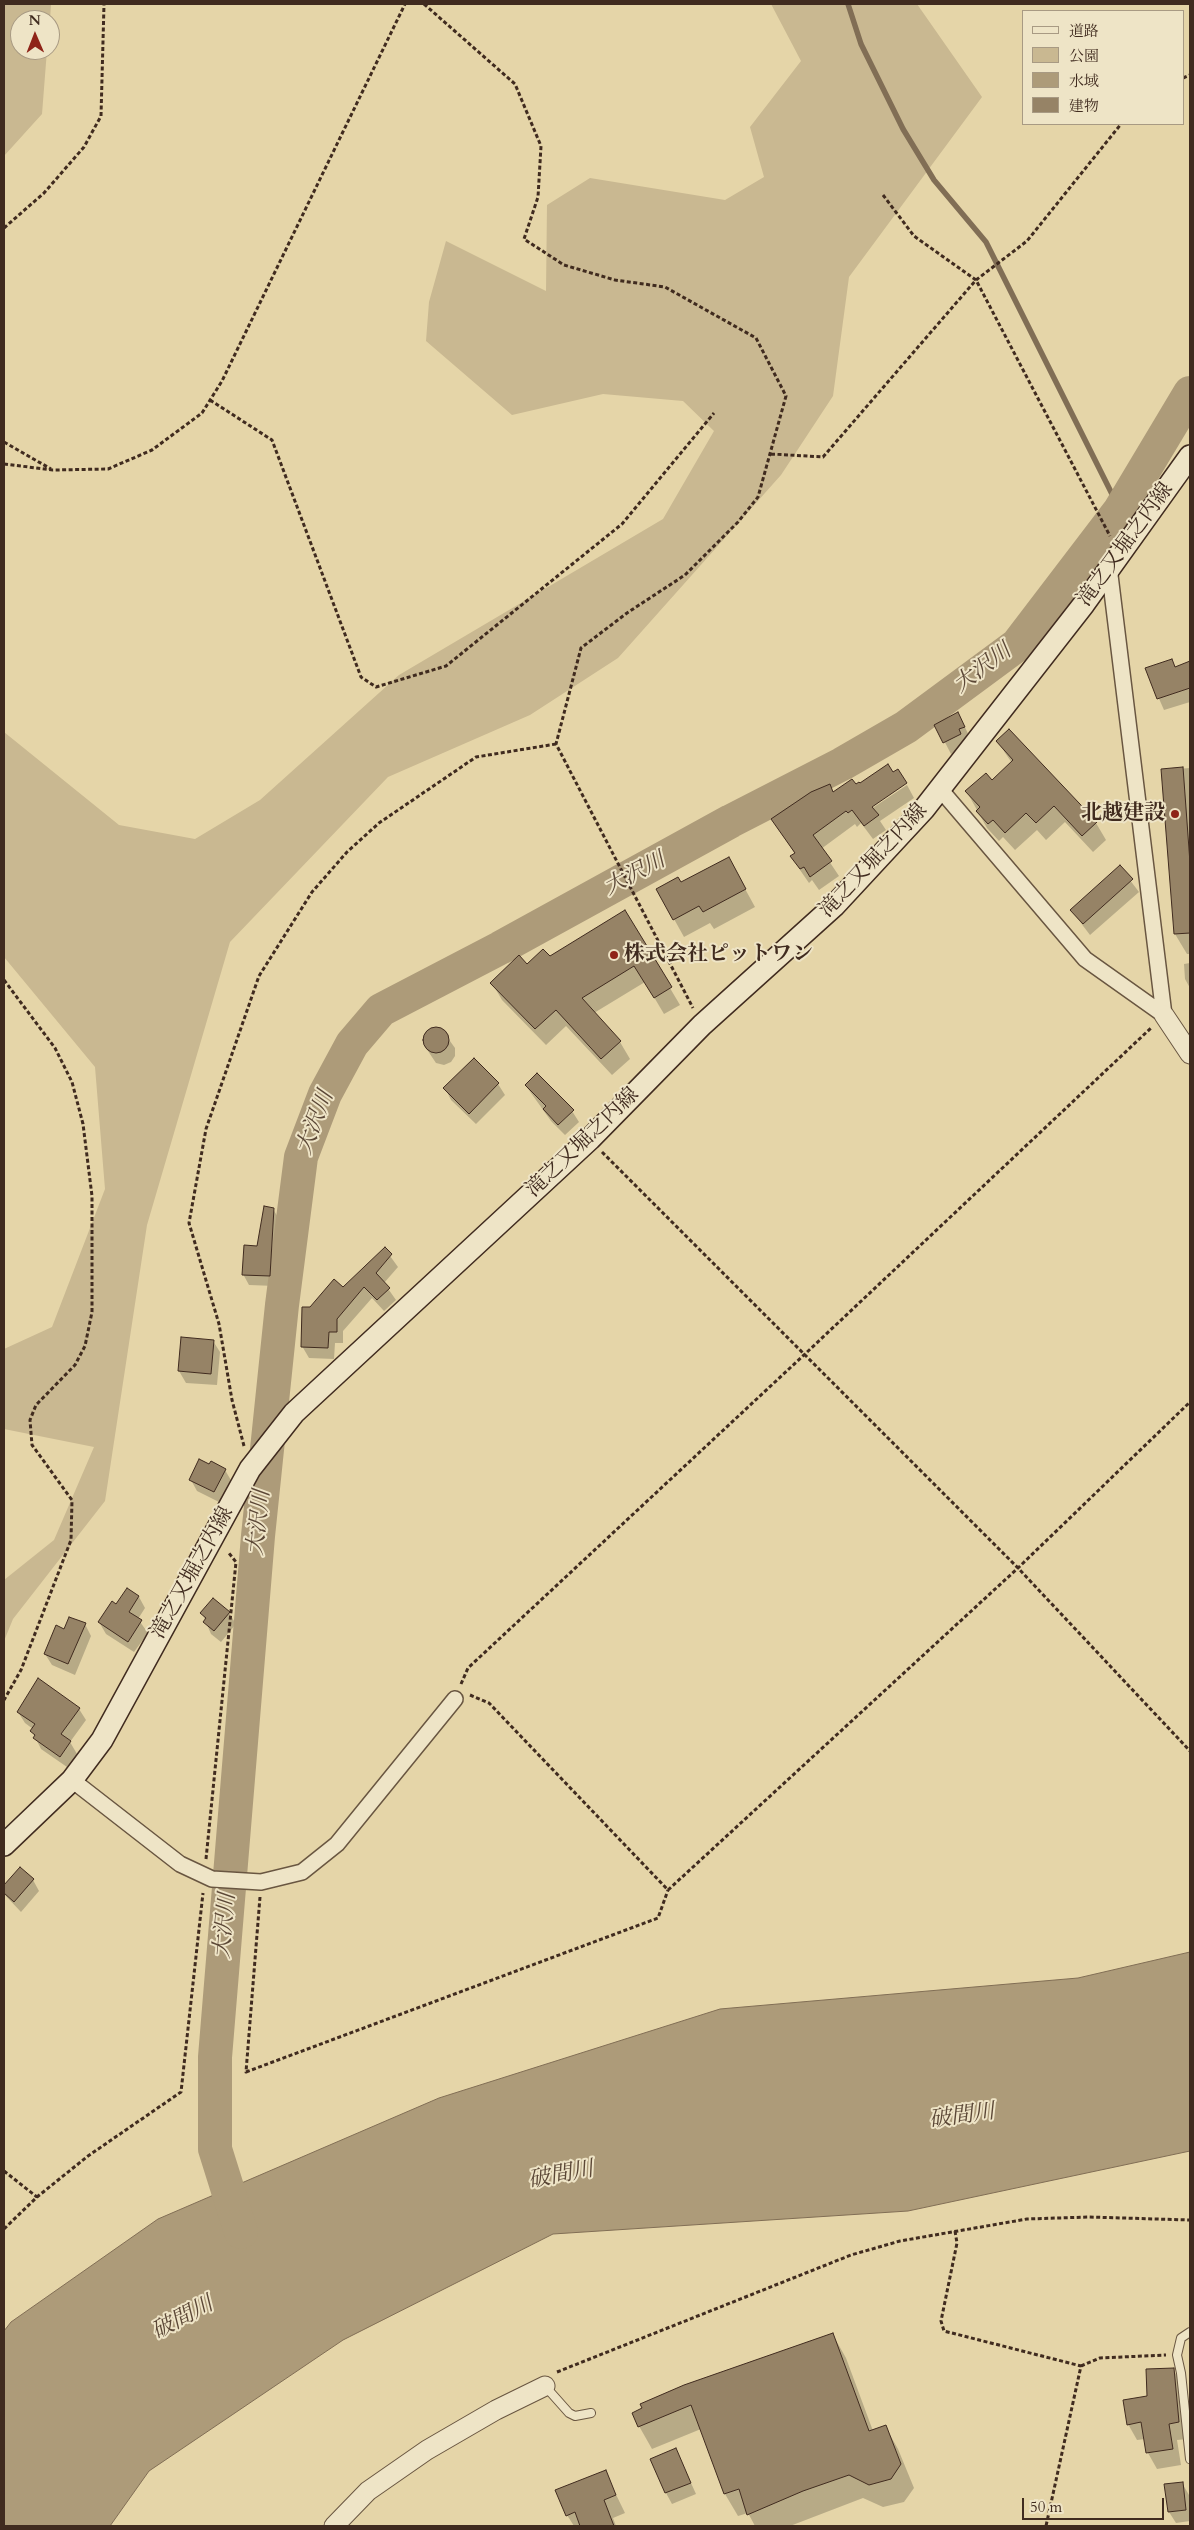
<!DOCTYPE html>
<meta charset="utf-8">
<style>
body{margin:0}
#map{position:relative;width:1194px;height:2530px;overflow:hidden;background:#e5d5a8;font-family:Cardo,"Noto Serif JP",serif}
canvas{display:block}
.frame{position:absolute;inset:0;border:5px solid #402b1f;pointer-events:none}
.legend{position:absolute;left:1022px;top:10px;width:162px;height:115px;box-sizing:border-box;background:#eee4c6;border:1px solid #a89a83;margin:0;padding:6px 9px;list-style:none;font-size:15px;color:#402b1f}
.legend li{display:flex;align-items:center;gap:10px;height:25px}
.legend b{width:25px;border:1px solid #a89a83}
.north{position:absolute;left:10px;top:10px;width:50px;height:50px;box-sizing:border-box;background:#eee4c6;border:1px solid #a89a83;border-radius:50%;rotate:359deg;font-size:14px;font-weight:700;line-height:20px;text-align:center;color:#402b1f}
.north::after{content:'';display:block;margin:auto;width:18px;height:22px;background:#8f2418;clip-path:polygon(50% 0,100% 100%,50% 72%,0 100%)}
.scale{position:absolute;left:1022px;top:2498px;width:142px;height:22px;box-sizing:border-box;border:2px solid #402b1f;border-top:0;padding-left:6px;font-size:15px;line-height:18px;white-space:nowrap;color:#402b1f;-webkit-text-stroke:4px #eee4c6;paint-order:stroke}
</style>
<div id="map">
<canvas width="1194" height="2530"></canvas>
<div class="frame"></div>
<ul class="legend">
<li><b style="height:6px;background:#eee4c6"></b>道路</li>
<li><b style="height:14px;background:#c9b891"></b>公園</li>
<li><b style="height:14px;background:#ad9b79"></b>水域</li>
<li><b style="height:14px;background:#968366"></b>建物</li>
</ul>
<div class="north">N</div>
<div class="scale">50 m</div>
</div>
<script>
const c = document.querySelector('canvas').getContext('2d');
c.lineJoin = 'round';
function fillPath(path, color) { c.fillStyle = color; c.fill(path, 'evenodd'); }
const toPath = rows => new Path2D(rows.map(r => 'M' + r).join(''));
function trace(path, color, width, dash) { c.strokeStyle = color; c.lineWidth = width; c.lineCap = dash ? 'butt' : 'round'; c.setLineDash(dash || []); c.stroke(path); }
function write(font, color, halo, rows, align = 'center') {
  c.font = font + ' Cardo,"Noto Serif JP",serif'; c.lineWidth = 4; c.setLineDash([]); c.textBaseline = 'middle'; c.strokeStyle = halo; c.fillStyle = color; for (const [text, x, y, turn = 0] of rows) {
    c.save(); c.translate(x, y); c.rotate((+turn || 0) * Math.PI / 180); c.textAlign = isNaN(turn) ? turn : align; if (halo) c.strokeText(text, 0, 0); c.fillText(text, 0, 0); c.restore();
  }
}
const green = toPath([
 [4,4,51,4,50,20,20,20,20,50,47,50,42,114,4,156],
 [771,4,917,4,982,97,849,277,833,396,781,475,618,658,530,715,388,777,230,942,147,1225,105,1501,13,1619,4,1641,4,1580,54,1540,94,1447,4,1429,4,1349,52,1327,105,1189,95,1067,4,957,4,732,119,825,195,839,260,800,399,675,663,519,714,431,683,401,603,394,512,415,426,341,429,302,446,241,546,291,547,205,590,178,725,200,764,177,750,127,801,61]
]);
const water = toPath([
 [1190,1952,1190,2151,908,2211,553,2234,343,2340,149,2471,110,2526,4,2526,4,2331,11,2322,158,2219,439,2098,720,2009,1078,1978,1190,1952]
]);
const shadow = toPath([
 [1171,660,1176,668,1190,662,1190,702,1164,710,1146,669],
 [936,725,964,725,970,738,967,746,951,754],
 [1009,730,1096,823,1106,840,1093,852,1065,822,1046,840,1037,830,1015,850,1003,837,999,841,987,828,967,792,992,782,1012,763,997,741],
 [1190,768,1190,954,1187,954,1175,934,1162,770],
 [907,785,914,798,880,821,886,830,873,839,861,823,857,827,855,824,821,849,839,876,819,890,812,880,809,883,800,870,792,856,795,854,772,819,829,786,834,794,868,811],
 [1120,867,1139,892,1090,935,1071,910],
 [738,876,755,907,714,929,710,923,684,937,674,919,680,884],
 [625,912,680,1005,664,1014,645,982,594,1013,620,1042,630,1059,612,1075,566,1026,546,1045,502,1000,492,983,549,957],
 [1190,963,1190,988,1185,979,1184,964],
 [435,1028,442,1030,455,1048,455,1056,451,1062,444,1065,436,1063,424,1045,424,1037,428,1031],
 [498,1084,505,1095,476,1124,451,1100,445,1088],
 [526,1086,572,1111,579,1122,565,1135,551,1121],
 [273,1209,279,1219,275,1286,249,1285,243,1274,258,1248],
 [385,1249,398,1267,384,1283,396,1300,384,1311,372,1298,343,1331,343,1343,335,1343,334,1359,309,1358,302,1346,311,1308,343,1289],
 [182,1339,213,1341,220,1352,217,1385,186,1383,179,1371],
 [225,1470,232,1482,221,1503,197,1491,191,1480],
 [139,1597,145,1608,138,1619,148,1633,134,1652,106,1634,99,1622,116,1606],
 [202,1613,229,1613,236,1624,221,1642,211,1634],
 [85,1624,91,1636,75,1675,52,1665,45,1654],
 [79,1709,86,1720,70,1742,77,1754,67,1767,41,1749,32,1731,33,1729,25,1723,18,1712],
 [20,1868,33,1880,39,1891,21,1912,4,1894,4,1887],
 [833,2335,846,2358,873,2431,885,2426,898,2449,914,2488,904,2502,883,2507,863,2498,790,2526,755,2526,748,2513,738,2516,725,2494,701,2429,652,2449,639,2426],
 [1173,2369,1183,2386,1188,2439,1177,2440,1181,2465,1157,2469,1148,2453,1145,2439,1137,2440,1128,2424],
 [676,2450,696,2494,672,2504,666,2493],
 [605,2472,625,2513,613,2518,616,2526,574,2526,567,2515],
 [1182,2483,1189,2495,1190,2521,1176,2523,1169,2512]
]);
const stream = toPath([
 [848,4,861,44,903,129,934,180,986,242,1120,510]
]);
const river = toPath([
 [241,2232,215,2149,215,2057,258,1536,282,1305,301,1157,325,1094,352,1044,381,1010,500,948,731,821,842,764,906,727,1017,645,1120,510,1190,393]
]);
const building = toPath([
 [1172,659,1175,667,1190,661,1190,688,1157,699,1145,668,1172,659],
 [958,712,965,727,959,729,961,734,943,743,934,725,958,712],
 [1009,729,1097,822,1082,836,1054,806,1036,823,1026,813,1005,833,993,820,988,824,976,811,980,807,965,791,986,773,992,780,1013,760,996,741,1009,729],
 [888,764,893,772,898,769,907,783,872,807,879,815,864,826,852,810,848,813,846,811,813,835,832,861,810,877,804,867,800,869,790,856,795,853,771,819,811,792,830,784,833,792,852,779,856,784,859,782,860,783,888,764],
 [1183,767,1190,863,1190,933,1174,934,1161,769,1183,767],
 [729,857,746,889,703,912,699,906,673,920,656,889,678,877,681,882,729,857],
 [1120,865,1133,879,1083,924,1070,910,1120,865],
 [625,910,672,987,654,998,634,966,582,998,621,1041,601,1059,556,1010,535,1029,490,983,519,955,527,964,543,949,550,956,625,910],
 '423 1040a13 13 0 1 1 26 0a13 13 0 1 1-26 0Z',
 [474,1058,499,1083,469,1114,443,1088,474,1058],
 [537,1073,574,1110,558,1125,543,1109,546,1106,525,1085,537,1073],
 [264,1206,274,1208,270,1276,242,1275,244,1245,257,1246,264,1206],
 [385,1247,392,1254,376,1273,390,1288,377,1300,364,1287,337,1319,337,1332,329,1332,328,1348,301,1347,302,1307,310,1307,334,1279,343,1287,385,1247],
 [181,1337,214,1340,211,1374,178,1371,181,1337],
 [199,1459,209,1464,211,1461,226,1469,214,1492,189,1480,199,1459],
 [127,1588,139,1596,129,1612,142,1620,128,1642,98,1622,112,1601,116,1604,127,1588],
 [213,1598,230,1612,214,1631,203,1622,206,1618,200,1613,213,1598],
 [69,1617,86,1623,68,1664,44,1654,56,1625,64,1629,69,1617],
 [38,1678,80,1708,61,1734,71,1741,60,1757,33,1738,35,1735,30,1731,35,1724,17,1712,38,1678],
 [20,1867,34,1879,14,1902,4,1893,4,1885,20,1867],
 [833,2333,869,2431,886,2425,901,2464,891,2479,869,2485,849,2475,803,2491,747,2515,739,2489,724,2494,691,2405,638,2427,632,2413,642,2408,640,2404,684,2385,833,2333],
 [1174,2368,1179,2422,1169,2424,1173,2449,1146,2453,1141,2422,1127,2425,1123,2400,1147,2396,1146,2369,1174,2368],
 [676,2448,691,2483,665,2493,650,2459,676,2448],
 [606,2470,616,2495,604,2500,614,2526,580,2526,575,2512,566,2516,555,2490,606,2470],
 [1183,2482,1186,2510,1168,2512,1164,2484,1183,2482]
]);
const path = toPath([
 [424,4,515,84,541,146,538,197,524,239,564,265,615,280,665,287,756,338,786,396,758,497,738,522,685,575,627,613,581,648,556,744,693,1008],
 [1183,78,1190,75],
 [883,195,914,236,976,280,1110,536],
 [4,228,44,193,84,147,101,116,104,4],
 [210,400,272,440,361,677,376,687,446,666,622,524,714,413],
 [4,442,51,469],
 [771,454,823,457,976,280,1027,241,1121,124],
 [4,464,53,470,108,469,152,450,202,413,222,381,405,4],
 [4,980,55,1048,72,1082,83,1124,92,1196,92,1312,85,1346,75,1365,36,1405,30,1420,32,1445,72,1500,71,1540,21,1670,4,1700],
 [602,1152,1018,1568,1190,1751],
 [244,1446,232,1400,219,1324,189,1223,206,1129,259,976,312,892,347,852,379,823,476,757,556,744],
 [461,1684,468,1668,805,1354,1151,1028],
 [470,1695,489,1703,668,1890,1018,1568,1190,1402],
 [206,1859,236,1562,228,1552],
 [260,1897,246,2072,658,1918,668,1890],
 [4,2171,37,2197],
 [4,2229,37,2197,88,2156,181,2092,203,1893],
 [955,2231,957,2243,941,2321,944,2331,1081,2366,1046,2526],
 [1081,2366,1100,2358,1166,2355],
 [557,2372,851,2255,900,2241,1027,2219,1089,2217,1190,2220]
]);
const service = toPath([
 [1190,2332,1181,2338,1177,2355,1181,2373,1190,2459],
 [545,2386,569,2413,575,2416,591,2413]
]);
const minor = toPath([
 [1109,567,1164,1015],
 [940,789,1085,959,1164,1015],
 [72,1780,180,1864,212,1879,261,1882,302,1872,337,1844,455,1699]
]);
const tertiary = toPath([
 [1164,1015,1190,1054],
 [334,2526,368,2491,427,2450,496,2410,545,2386]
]);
const secondary = toPath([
 [4,1845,72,1780,102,1740,250,1469,294,1413,590,1139,702,1025,834,906,924,809,1084,604,1190,456]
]);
const markers = [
 [1175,814,5,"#8f2418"],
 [614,955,5,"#8f2418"]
];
const streetNames = [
 ["滝之又堀之内線",1126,545,-54],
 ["滝之又堀之内線",874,861,-47],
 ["滝之又堀之内線",583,1143,-44],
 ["滝之又堀之内線",193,1573,-61]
];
const poiNames = [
 ["北越建設",1165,814],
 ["株式会社ピットワン",624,955,"left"]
];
const waterNames = [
 ["大沢川",983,669,-37],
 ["大沢川",635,875,-28],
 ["大沢川",316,1123,-69],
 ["大沢川",260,1523,-84],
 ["大沢川",226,1926,-85],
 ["破間川",962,2117,-8],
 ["破間川",561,2176,-11],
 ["破間川",183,2319,-28]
];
fillPath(green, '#c9b891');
fillPath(water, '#ad9b79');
trace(water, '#816e55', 1);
fillPath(shadow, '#0003');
trace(stream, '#816e55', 5.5);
trace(river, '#ad9b79', 34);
fillPath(building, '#968366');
trace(building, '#402b1f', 1);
trace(service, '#695641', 10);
trace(minor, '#695641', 18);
trace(tertiary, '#695641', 21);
trace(secondary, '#402b1f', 24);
trace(path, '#402b1f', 3, [4, 2.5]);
trace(service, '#eee4c6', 8);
trace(minor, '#eee4c6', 15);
trace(tertiary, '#eee4c6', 19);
trace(secondary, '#eee4c6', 21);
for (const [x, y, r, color] of markers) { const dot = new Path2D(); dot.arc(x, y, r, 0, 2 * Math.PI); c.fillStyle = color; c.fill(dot); trace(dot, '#eee4c6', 2); }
write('21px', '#402b1f', '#eee4c6', streetNames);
write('bold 21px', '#402b1f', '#eee4c6', poiNames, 'right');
write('italic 22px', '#5b4736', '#eee4c6', waterNames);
</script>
